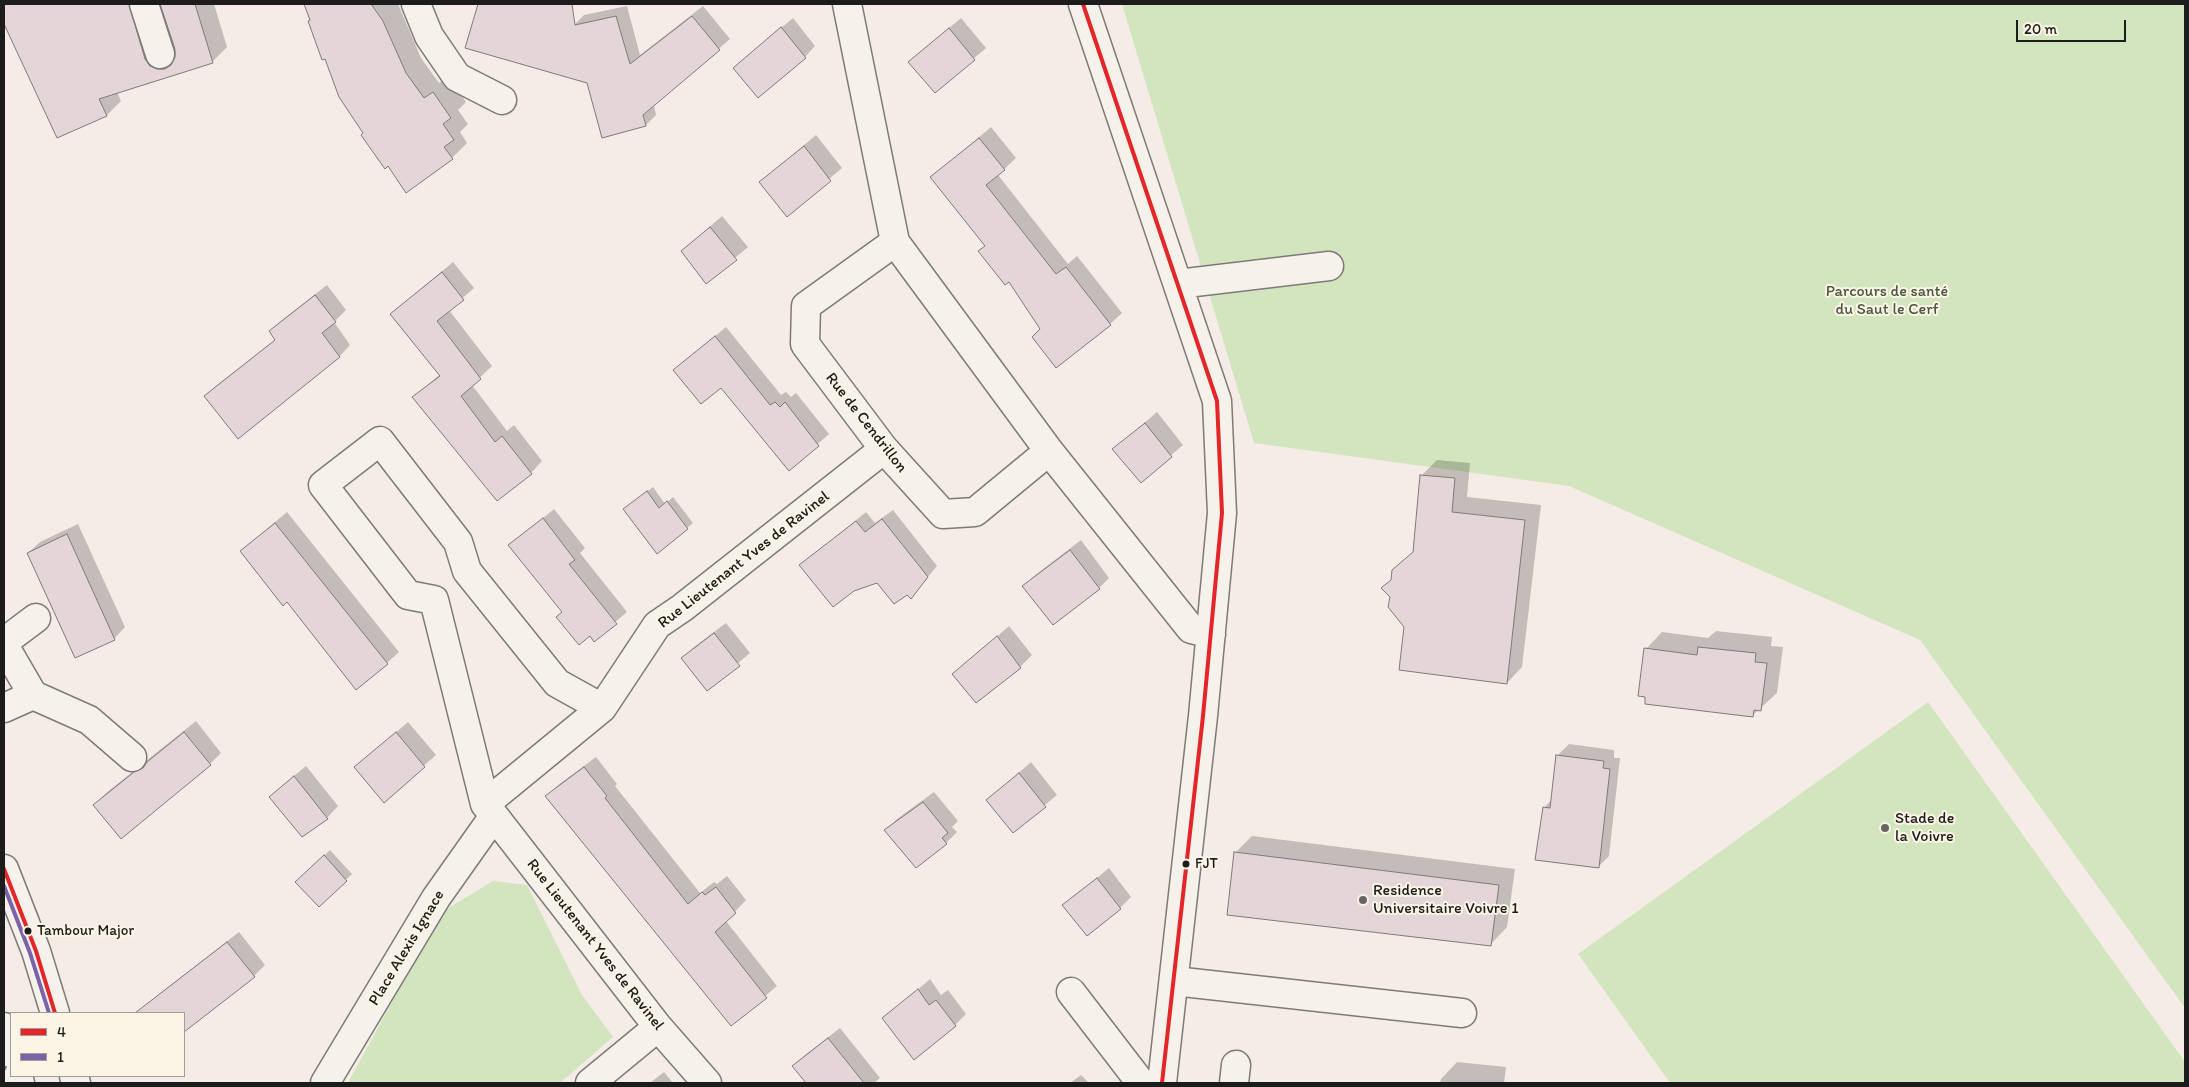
<!DOCTYPE html>
<meta charset="utf-8">
<style>
body{margin:0}
#map{position:relative;width:2189px;height:1087px;overflow:hidden;background:#f5ece8;font-family:Itim,sans-serif}
canvas{display:block}
.frame{position:absolute;inset:0;border:5px solid #1c1c1c;pointer-events:none}
.legend{position:absolute;left:10px;top:1012px;width:175px;height:65px;box-sizing:border-box;background:#fcf5e5;border:1px solid #a29e95;margin:0;padding:6px 9px;list-style:none;font-size:15px;color:#1c1c1c}
.legend li{display:flex;align-items:center;gap:10px;height:25px}
.legend b{width:25px;border:1px solid #a29e95}
.scale{position:absolute;left:2016px;top:20px;width:110px;height:22px;box-sizing:border-box;border:2px solid #1c1c1c;border-top:0;padding-left:6px;font-size:15px;line-height:18px;white-space:nowrap;color:#1c1c1c;-webkit-text-stroke:4px #fcf5e5;paint-order:stroke}
</style>
<div id="map">
<canvas width="2189" height="1087"></canvas>
<div class="frame"></div>
<ul class="legend">
<li><b style="height:6px;background:#e52629"></b>4</li>
<li><b style="height:6px;background:#7a63a9"></b>1</li>
</ul>
<div class="scale">20 m</div>
</div>
<script>
const c = document.querySelector('canvas').getContext('2d');
c.lineJoin = 'round';
function fillPath(path, color) { c.fillStyle = color; c.fill(path, 'evenodd'); }
const toPath = rows => new Path2D(rows.map(r => 'M' + r).join(''));
function trace(path, color, width, dash) { c.strokeStyle = color; c.lineWidth = width; c.lineCap = dash ? 'butt' : 'round'; c.setLineDash(dash || []); c.stroke(path); }
function write(font, color, halo, rows, align = 'center') {
  c.font = font + ' Itim,sans-serif'; c.lineWidth = 4; c.setLineDash([]); c.textBaseline = 'middle'; c.strokeStyle = halo; c.fillStyle = color; for (const [text, x, y, turn = 0] of rows) {
    c.save(); c.translate(x, y); c.rotate((+turn || 0) * Math.PI / 180); c.textAlign = isNaN(turn) ? turn : align; if (halo) c.strokeText(text, 0, 0); c.fillText(text, 0, 0); c.restore();
  }
}
const green = toPath([
 [1122,4,2185,4,2185,1008,1920,640,1569,486,1254,443],
 [1928,702,2185,1062,2185,1083,1670,1083,1578,954],
 [493,881,527,885,582,995,613,1037,560,1083,348,1083,440,913]
]);
const shadow = toPath([
 [4,4,147,4,172,55,176,55,176,50,162,4,214,4,227,47,212,62,117,92,121,101,107,115,58,137,4,21],
 [306,4,398,4,421,58,439,83,448,77,466,102,458,110,468,124,460,132,467,143,452,158,406,191,365,133],
 [479,4,513,4,517,16,573,26,584,15,627,6,640,55,703,6,730,39,654,105,656,115,646,125,588,82,467,48],
 [793,18,815,46,805,57,746,57],
 [961,18,986,48,935,92,909,62],
 [991,127,1016,158,998,175,1068,264,1077,256,1122,313,1110,324,1056,366,1041,329,986,245,932,177],
 [816,135,842,168,787,215,761,182],
 [722,216,748,247,706,282,682,251],
 [453,262,474,288,449,310,492,366,472,385,507,431,514,425,542,461,531,473,414,397,440,374,391,314],
 [327,285,346,310,334,322,350,345,339,357,206,396,217,385,276,339,270,331,282,320],
 [726,327,781,395,786,392,791,397,796,393,829,434,789,469,722,386,675,370],
 [1157,412,1183,445,1141,481,1114,449],
 [1437,460,1470,463,1467,497,1541,505,1522,667,1507,683,1405,626,1393,578,1393,571,1414,551,1421,476],
 [653,487,665,504,673,497,693,523,687,528,630,504],
 [554,509,585,548,580,553,627,612,594,640,564,611,510,545],
 [893,510,937,566,911,597,907,593,878,582,801,565,866,512,875,523],
 [287,512,399,652,387,663,287,601,241,551],
 [78,524,125,627,114,639,28,553,40,542],
 [1081,540,1109,578,1099,588,1024,586,1034,576],
 [726,623,750,653,707,689,682,658,694,647],
 [1009,626,1032,655,1020,667,976,701,954,674],
 [1716,631,1772,637,1771,646,1783,647,1777,693,1753,715,1646,649,1662,632,1708,638],
 [196,721,221,753,210,764,94,805,106,793],
 [408,722,436,755,384,801,356,767],
 [1569,744,1614,750,1614,758,1620,758,1609,856,1598,867,1544,808,1552,799,1558,755],
 [596,757,617,784,615,786,700,893,714,882,717,884,727,876,746,900,726,921,777,986,731,1025,547,797,558,785],
 [1031,762,1057,795,1013,831,988,800],
 [306,766,338,806,327,818,282,786],
 [934,792,958,821,952,827,957,832,946,843,886,830,897,819],
 [1252,836,1515,869,1507,927,1491,944,1235,853],
 [330,850,352,874,319,906,297,882],
 [1109,868,1131,897,1120,908,1064,905],
 [239,932,265,965,254,976,184,1031,184,1013,161,1013,152,1002,163,991],
 [930,979,941,995,948,990,966,1014,955,1025,884,1019],
 [840,1028,880,1078,874,1083,808,1083,793,1066,805,1055],
 [1457,1062,1506,1067,1504,1083,1440,1083,1441,1079],
 [664,1072,673,1083,650,1083],
 [1081,1075,1089,1083,1070,1083]
]);
const building = toPath([
 [4,4,129,4,145,59,150,66,157,69,165,69,171,65,175,57,175,49,160,4,195,4,213,63,99,99,107,116,57,138,4,24,4,4],
 [304,4,371,4,383,21,406,73,424,98,433,92,451,118,443,124,454,140,444,147,453,159,406,193,388,166,385,169,361,135,363,133,339,97,325,59,322,60,308,21,310,20,304,4],
 [478,4,572,4,575,25,616,16,630,64,692,16,720,50,643,115,646,126,602,138,587,83,465,48,478,4],
 [781,27,806,58,758,98,733,68,781,27],
 [949,28,975,60,935,93,908,62,949,28],
 [979,138,1005,170,986,185,1056,274,1066,267,1111,325,1056,368,1032,337,1040,329,1009,282,1005,285,978,251,985,246,930,177,979,138],
 [804,146,831,181,787,217,759,182,804,146],
 [710,227,737,260,706,284,681,251,710,227],
 [442,272,464,300,437,321,481,379,461,396,495,442,502,436,532,474,497,501,412,397,440,376,390,314,442,272],
 [315,295,336,322,322,333,340,357,238,439,204,396,275,340,269,331,315,295],
 [715,336,770,405,775,402,780,407,785,402,819,446,789,471,721,388,701,404,673,370,715,336],
 [1145,423,1172,457,1141,483,1112,449,1145,423],
 [1420,475,1455,478,1452,512,1525,520,1507,684,1399,670,1404,627,1388,607,1390,597,1381,588,1391,580,1392,570,1413,552,1420,475],
 [647,491,659,508,667,501,688,529,657,554,623,509,647,491],
 [543,518,575,560,569,564,617,624,594,642,590,636,579,645,556,617,562,612,508,545,543,518],
 [882,519,928,577,911,599,907,595,894,604,877,583,854,591,833,607,799,565,856,521,865,532,882,519],
 [275,523,388,664,356,690,287,602,283,606,240,551,275,523],
 [67,534,115,640,75,658,27,553,67,534],
 [1070,550,1100,589,1053,625,1022,586,1070,550],
 [714,633,740,666,707,691,681,658,714,633],
 [997,636,1021,668,976,703,952,674,997,636],
 [1698,647,1756,653,1755,662,1767,663,1761,711,1754,710,1753,717,1645,704,1645,697,1638,696,1644,648,1697,655,1698,647],
 [184,732,211,765,121,839,93,805,134,772,143,768,147,762,184,732],
 [396,732,425,767,384,803,354,767,396,732],
 [1556,755,1604,761,1603,768,1610,769,1599,868,1535,860,1543,807,1550,808,1556,755],
 [584,767,607,796,605,798,688,904,702,892,705,895,716,887,736,913,715,932,767,998,731,1026,545,796,584,767],
 [1019,773,1046,807,1013,833,986,800,1019,773],
 [294,776,328,819,302,837,269,797,294,776],
 [923,802,948,833,942,838,947,844,916,868,884,830,923,802],
 [1234,852,1499,885,1491,946,1227,915,1234,852],
 [324,855,347,881,319,907,295,882,324,855],
 [1097,878,1121,909,1087,936,1062,905,1097,878],
 [227,942,255,977,184,1032,184,1013,135,1013,227,942],
 [918,989,929,1005,936,1000,956,1026,914,1060,882,1018,918,989],
 [828,1038,864,1083,806,1083,792,1066,828,1038]
]);
const minor = toPath([
 [144,4,160,54],
 [416,4,429,36,457,77,502,100],
 [847,4,895,242],
 [1083,4,1217,401,1222,513,1203,716,1162,1083],
 [1178,284,1329,266],
 [1049,451,975,512,943,514,884,449,805,344,806,306,895,242,1049,451,1191,629,1211,634],
 [4,642,36,618],
 [4,645,33,695,89,720,132,757],
 [4,708,33,695],
 [602,708,557,683,467,571,458,542,380,441,323,485,408,595,434,600,485,804,658,1027,707,1083],
 [485,804,602,708,657,625,682,608,884,449],
 [1174,981,1462,1013],
 [1071,992,1141,1083],
 [325,1083,436,898,494,816],
 [590,1083,658,1027],
 [1234,1083,1236,1065]
]);
const major = toPath([
 [4,869,36,951,55,1013],
 [4,1027,11,1053],
 [18,1076,20,1083],
 [74,1076,76,1083]
]);
const bus1 = toPath([
 [1083,4,1217,401,1222,513,1203,716,1162,1083],
 [4,869,36,951,55,1013]
]);
const bus2 = toPath([
 [4,886,30,953,49,1013]
]);
const markers = [
 [1885,828,5,"#686563"],
 [1186,864,4.5,"#1c1c1c"],
 [1363,900,5,"#686563"],
 [28,931,4.5,"#1c1c1c"]
];
const busNames = [
 ["FJT",1195,864],
 ["Tambour Major",37,931]
];
const parkNames = [
 ["Parcours de santé",1887,292],
 ["du Saut le Cerf",1887,310]
];
const streetNames = [
 ["Rue de Cendrillon",866,423,52],
 ["Rue Lieutenant Yves de Ravinel",744,560,-38],
 ["Rue Lieutenant Yves de Ravinel",595,945,52],
 ["Place Alexis Ignace",407,948,-59]
];
const poiNames = [
 ["Stade de",1895,819],
 ["la Voivre",1895,837],
 ["Residence",1373,891],
 ["Universitaire Voivre 1",1373,909]
];
fillPath(green, '#d3e5be');
fillPath(shadow, '#0003');
fillPath(building, '#e3d5d8');
trace(building, '#7e7a78', 1);
trace(minor, '#7e7a78', 31);
trace(major, '#7e7a78', 31);
trace(minor, '#f5f1eb', 28);
trace(major, '#f5f1eb', 28);
trace(bus1, '#e52629', 4);
trace(bus2, '#7a63a9', 4);
for (const [x, y, r, color] of markers) { const dot = new Path2D(); dot.arc(x, y, r, 0, 2 * Math.PI); c.fillStyle = color; c.fill(dot); trace(dot, '#fcf5e5', 2); }
write('15px', '#1c1c1c', '#fcf5e5', busNames, 'left');
write('16px', '#4a5642', '#fcf5e5', parkNames);
write('16px', '#1c1c1c', '#fcf5e5', streetNames);
write('16px', '#1c1c1c', '#fcf5e5', poiNames, 'left');
</script>
